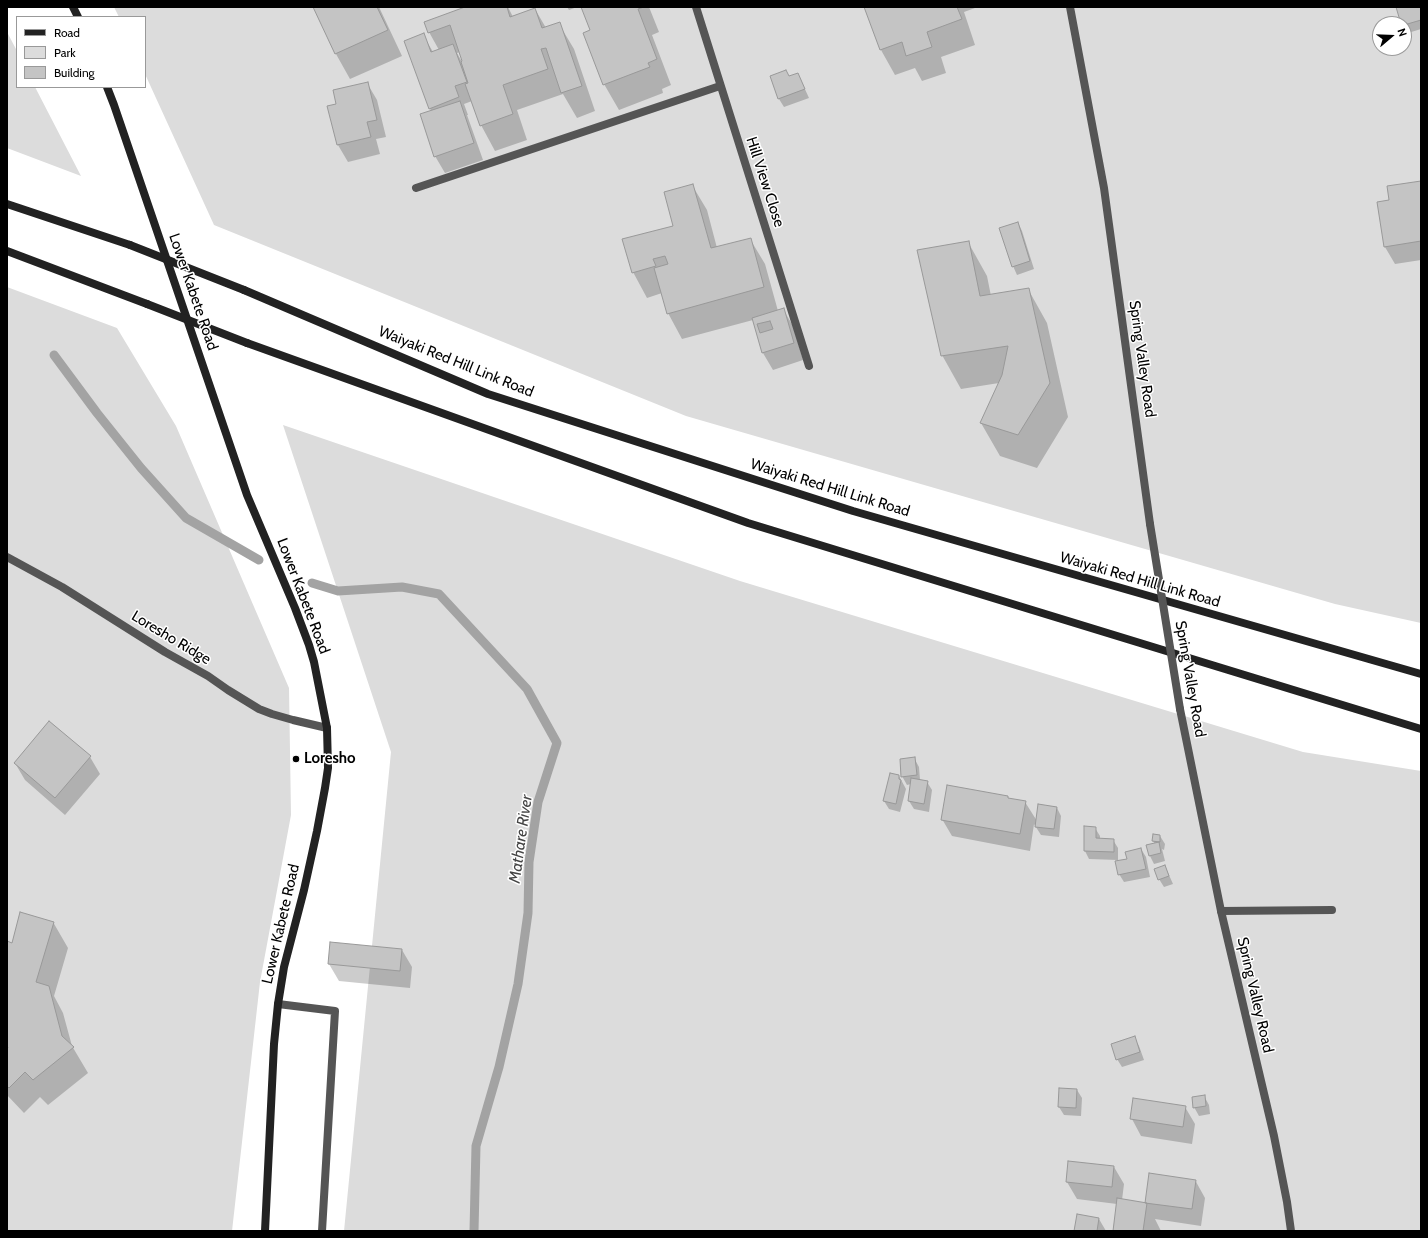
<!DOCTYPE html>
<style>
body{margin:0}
#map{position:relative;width:1428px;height:1238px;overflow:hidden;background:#fff;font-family:Cabin,sans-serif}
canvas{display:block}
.frame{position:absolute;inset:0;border:8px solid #000;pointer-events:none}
.legend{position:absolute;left:16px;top:16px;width:130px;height:72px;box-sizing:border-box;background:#fff;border:1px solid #999;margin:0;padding:5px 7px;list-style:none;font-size:12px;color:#000}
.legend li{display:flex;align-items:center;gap:8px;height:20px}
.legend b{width:20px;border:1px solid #999}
.north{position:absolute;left:1372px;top:16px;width:40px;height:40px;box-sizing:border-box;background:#fff;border:1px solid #999;border-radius:50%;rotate:71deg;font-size:11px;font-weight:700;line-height:16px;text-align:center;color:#000}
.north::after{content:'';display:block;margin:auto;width:14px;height:18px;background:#000;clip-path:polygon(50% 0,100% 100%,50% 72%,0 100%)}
</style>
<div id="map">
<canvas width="1428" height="1238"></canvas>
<div class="frame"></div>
<ul class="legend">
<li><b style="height:5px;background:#222"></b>Road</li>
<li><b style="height:11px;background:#dcdcdc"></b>Park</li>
<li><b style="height:11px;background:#c4c4c4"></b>Building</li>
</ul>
<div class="north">N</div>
</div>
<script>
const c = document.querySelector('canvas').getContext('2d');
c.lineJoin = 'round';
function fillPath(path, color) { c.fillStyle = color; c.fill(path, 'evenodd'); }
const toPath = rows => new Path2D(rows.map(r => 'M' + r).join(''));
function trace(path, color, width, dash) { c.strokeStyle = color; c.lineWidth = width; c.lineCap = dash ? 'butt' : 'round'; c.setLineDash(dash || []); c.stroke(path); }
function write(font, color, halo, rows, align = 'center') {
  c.font = font + ' Cabin,sans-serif'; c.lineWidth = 3; c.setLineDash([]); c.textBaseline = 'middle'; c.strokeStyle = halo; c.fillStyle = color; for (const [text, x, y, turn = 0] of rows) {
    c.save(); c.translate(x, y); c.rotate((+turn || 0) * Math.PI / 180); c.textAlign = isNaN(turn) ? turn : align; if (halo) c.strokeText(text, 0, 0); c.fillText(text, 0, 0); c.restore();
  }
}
const green = toPath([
 [114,7,1421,7,1421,623,1335,604,686,416,214,225,145,74,145,17,119,17],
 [1380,24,1404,24,1404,48,1380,48],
 [7,32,17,51,17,87,35,87,81,176,7,148],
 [7,287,117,328,176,426,289,688,291,815,260,982,232,1231,7,1231],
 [283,425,740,581,1303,752,1421,771,1421,1231,344,1231,391,752]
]);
const shadow = toPath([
 [315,7,379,7,402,56,350,79,336,54],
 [468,7,508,7,513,17,535,9,546,28,559,24,574,49,595,111,577,118,563,94,517,110,527,140,495,151,481,125,472,101,464,104,468,115,467,115,483,160,445,173,435,156,423,35,433,52,439,50,429,32],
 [460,52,464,62,462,62,457,53],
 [567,7,577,7,569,10],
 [582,7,649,7,659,32,652,35,671,85,662,89,663,93,619,110,604,84,591,31],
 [865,7,975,7,975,8,964,12,975,45,941,57,946,73,922,81,915,68,895,75,881,50],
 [1397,7,1421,7,1421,29,1408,33,1404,27],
 [798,74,809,98,784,107,779,99,771,76,789,77],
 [367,83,377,100,386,137,376,139,380,154,348,162,338,145,329,107,337,105],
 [1421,182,1421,260,1395,264,1385,247,1391,200],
 [692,185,707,210,717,248,750,239,765,264,778,311,783,309,793,326,803,360,773,370,763,353,753,320,682,339,668,313,662,293,647,298,633,272,674,227],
 [1018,223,1022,231,1034,269,1017,275,1013,266],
 [968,242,987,276,991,296,1028,289,1047,323,1068,417,1037,468,1000,456,981,423,999,383,961,389,942,355],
 [90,757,100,774,65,815,25,780,15,763],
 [914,758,919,767,920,780,927,782,932,790,929,812,914,809,909,801,911,784,907,785,902,776],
 [899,776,906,789,900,812,889,809,884,801],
 [1007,796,1009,799,1025,802,1037,821,1057,808,1061,816,1059,837,1041,835,1034,824,1030,851,952,836,942,819],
 [1095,828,1100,836,1100,839,1113,840,1118,848,1118,860,1089,859,1085,851],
 [1160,836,1165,844,1164,850,1162,849,1165,861,1154,864,1150,856,1155,844,1153,841],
 [1141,849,1146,857,1150,877,1124,882,1119,874,1128,860],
 [1165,866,1173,884,1164,887,1159,879],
 [53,922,68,948,54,996,63,1013,72,1046,88,1073,48,1105,40,1097,24,1113,7,1095,7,942,13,944],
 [402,950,412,967,410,988,339,981,329,964],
 [1134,1038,1139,1046,1144,1060,1122,1067,1117,1059],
 [1077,1090,1082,1098,1081,1116,1064,1115,1059,1107],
 [1204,1096,1209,1105,1210,1114,1199,1116,1194,1107],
 [1185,1107,1195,1124,1192,1144,1141,1136,1132,1119],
 [1114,1167,1124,1184,1122,1200,1147,1204,1146,1202,1195,1180,1205,1198,1201,1226,1155,1219,1161,1231,1114,1231,1117,1204,1077,1199,1067,1182],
 [1099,1219,1106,1231,1075,1231]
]);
const stream = toPath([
 [54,355,97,413,141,468,186,518,259,560],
 [312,583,338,591,402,587,439,594,527,689,557,743,538,802,529,862,528,913,518,984,499,1067,476,1146,474,1231]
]);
const building = toPath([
 [313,7,377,7,388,30,335,54,313,7],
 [465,7,507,7,510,17,535,8,542,28,560,22,582,86,561,93,546,48,541,49,548,69,503,85,513,114,480,126,465,84,468,83,461,62,462,61,450,25,428,33,424,22,465,7],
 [581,7,644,7,638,9,657,59,648,63,650,67,603,85,583,33,590,30,581,7],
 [864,7,957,7,962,19,927,32,932,47,906,56,902,42,880,50,864,7],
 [1396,7,1421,7,1421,20,1404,25,1401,24,1396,7],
 [424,33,431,52,453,44,467,82,455,86,459,97,429,109,404,41,424,33],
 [786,70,789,76,798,73,805,89,778,99,770,76,786,70],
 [368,82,377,120,367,122,371,137,337,145,327,106,336,104,333,90,368,82],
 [460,101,474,143,434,157,420,114,460,101],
 [1421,181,1421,241,1384,247,1377,202,1389,200,1387,186,1421,181],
 [693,184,711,248,751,238,764,287,667,314,654,268,668,264,665,256,653,259,656,266,632,273,622,239,673,226,664,192,693,184],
 [1018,222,1030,261,1012,267,999,228,1018,222],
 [969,241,980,296,1029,288,1050,383,1018,435,980,423,1002,375,1008,346,941,356,917,250,969,241],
 [784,308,794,343,762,353,752,318,784,308],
 [770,321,773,329,760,333,757,324,770,321],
 [49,721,91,756,55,798,14,763,49,721],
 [915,757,917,775,901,777,900,759,915,757],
 [890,773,899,775,899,779,901,780,896,804,883,801,890,773],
 [911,778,928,781,924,804,908,801,911,778],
 [947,785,1008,796,1008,798,1026,801,1020,834,941,820,947,785],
 [1038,804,1057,807,1054,829,1035,827,1038,804],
 [1084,826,1096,827,1096,838,1114,839,1114,852,1084,851,1084,826],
 [1153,834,1160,835,1160,842,1152,841,1153,834],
 [1159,842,1161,853,1149,856,1146,845,1159,842],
 [1141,848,1146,869,1118,875,1115,861,1127,859,1125,852,1141,848],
 [1165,865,1169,876,1158,880,1154,869,1165,865],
 [20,912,54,922,36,982,49,986,62,1036,74,1047,33,1080,25,1072,9,1088,7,1086,7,1049,8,1048,7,1046,7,941,12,943,20,912],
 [330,942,402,949,400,971,328,964,330,942],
 [1135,1036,1140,1052,1116,1060,1111,1044,1135,1036],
 [1059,1088,1077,1089,1076,1108,1058,1107,1059,1088],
 [1205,1095,1206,1106,1193,1108,1192,1097,1205,1095],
 [1133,1098,1186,1106,1183,1127,1130,1119,1133,1098],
 [1068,1161,1114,1166,1112,1187,1066,1182,1068,1161],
 [1149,1173,1196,1180,1192,1209,1145,1203,1149,1173],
 [1117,1198,1147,1203,1143,1231,1113,1231,1117,1198],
 [1077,1214,1099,1218,1097,1231,1074,1231,1077,1214]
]);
const service = toPath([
 [416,188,720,86],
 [278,1004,335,1011,322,1231]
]);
const minor = toPath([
 [696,7,809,366],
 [1221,911,1332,910]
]);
const tertiary = toPath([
 [1070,7,1104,188,1150,524],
 [7,557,62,587,165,652,208,676,228,690,259,709,272,714,293,720,327,728],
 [1180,709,1221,911,1274,1136,1287,1202,1291,1231]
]);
const secondary = toPath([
 [73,7,78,17],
 [107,87,114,105,247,495,295,608,309,645,314,662,327,728,328,768,325,788,317,831,304,890,284,967,278,1004,274,1044,265,1231],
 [7,204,130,245],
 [7,251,147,304],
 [244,290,488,394,853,511,1421,674],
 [247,343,748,523,1421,729]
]);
const tertiaryBridge = toPath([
 [1150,524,1180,709]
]);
const secondaryBridge = toPath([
 [130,245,244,290],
 [147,304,247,343]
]);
const markers = [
 [296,759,4,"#000"]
];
const streetNames = [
 ["Hill View Close",765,182,72],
 ["Lower Kabete Road",193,292,71],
 ["Spring Valley Road",1142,359,82],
 ["Waiyaki Red Hill Link Road",456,362,22],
 ["Waiyaki Red Hill Link Road",830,488,17],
 ["Waiyaki Red Hill Link Road",1140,580,16],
 ["Lower Kabete Road",303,596,69],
 ["Loresho Ridge",171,638,31],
 ["Spring Valley Road",1190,679,80],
 ["Lower Kabete Road",281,924,-77],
 ["Spring Valley Road",1255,995,77]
];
const poiNames = [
 ["Loresho",304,759]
];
const waterNames = [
 ["Mathare River",521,839,-82]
];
fillPath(green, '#dcdcdc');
fillPath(shadow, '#0003');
trace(stream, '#a3a3a3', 9);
fillPath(building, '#c4c4c4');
trace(building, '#999', 1);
trace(service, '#555', 8);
trace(minor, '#555', 8);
trace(tertiary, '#555', 8);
trace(secondary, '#222', 8);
trace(tertiaryBridge, '#555', 8);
trace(secondaryBridge, '#222', 8);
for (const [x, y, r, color] of markers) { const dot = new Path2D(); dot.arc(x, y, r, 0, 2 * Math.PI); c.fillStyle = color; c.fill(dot); trace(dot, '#fff', 1.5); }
write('15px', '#000', '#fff', streetNames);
write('bold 15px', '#000', '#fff', poiNames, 'left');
write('italic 16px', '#444', '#fff', waterNames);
</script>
